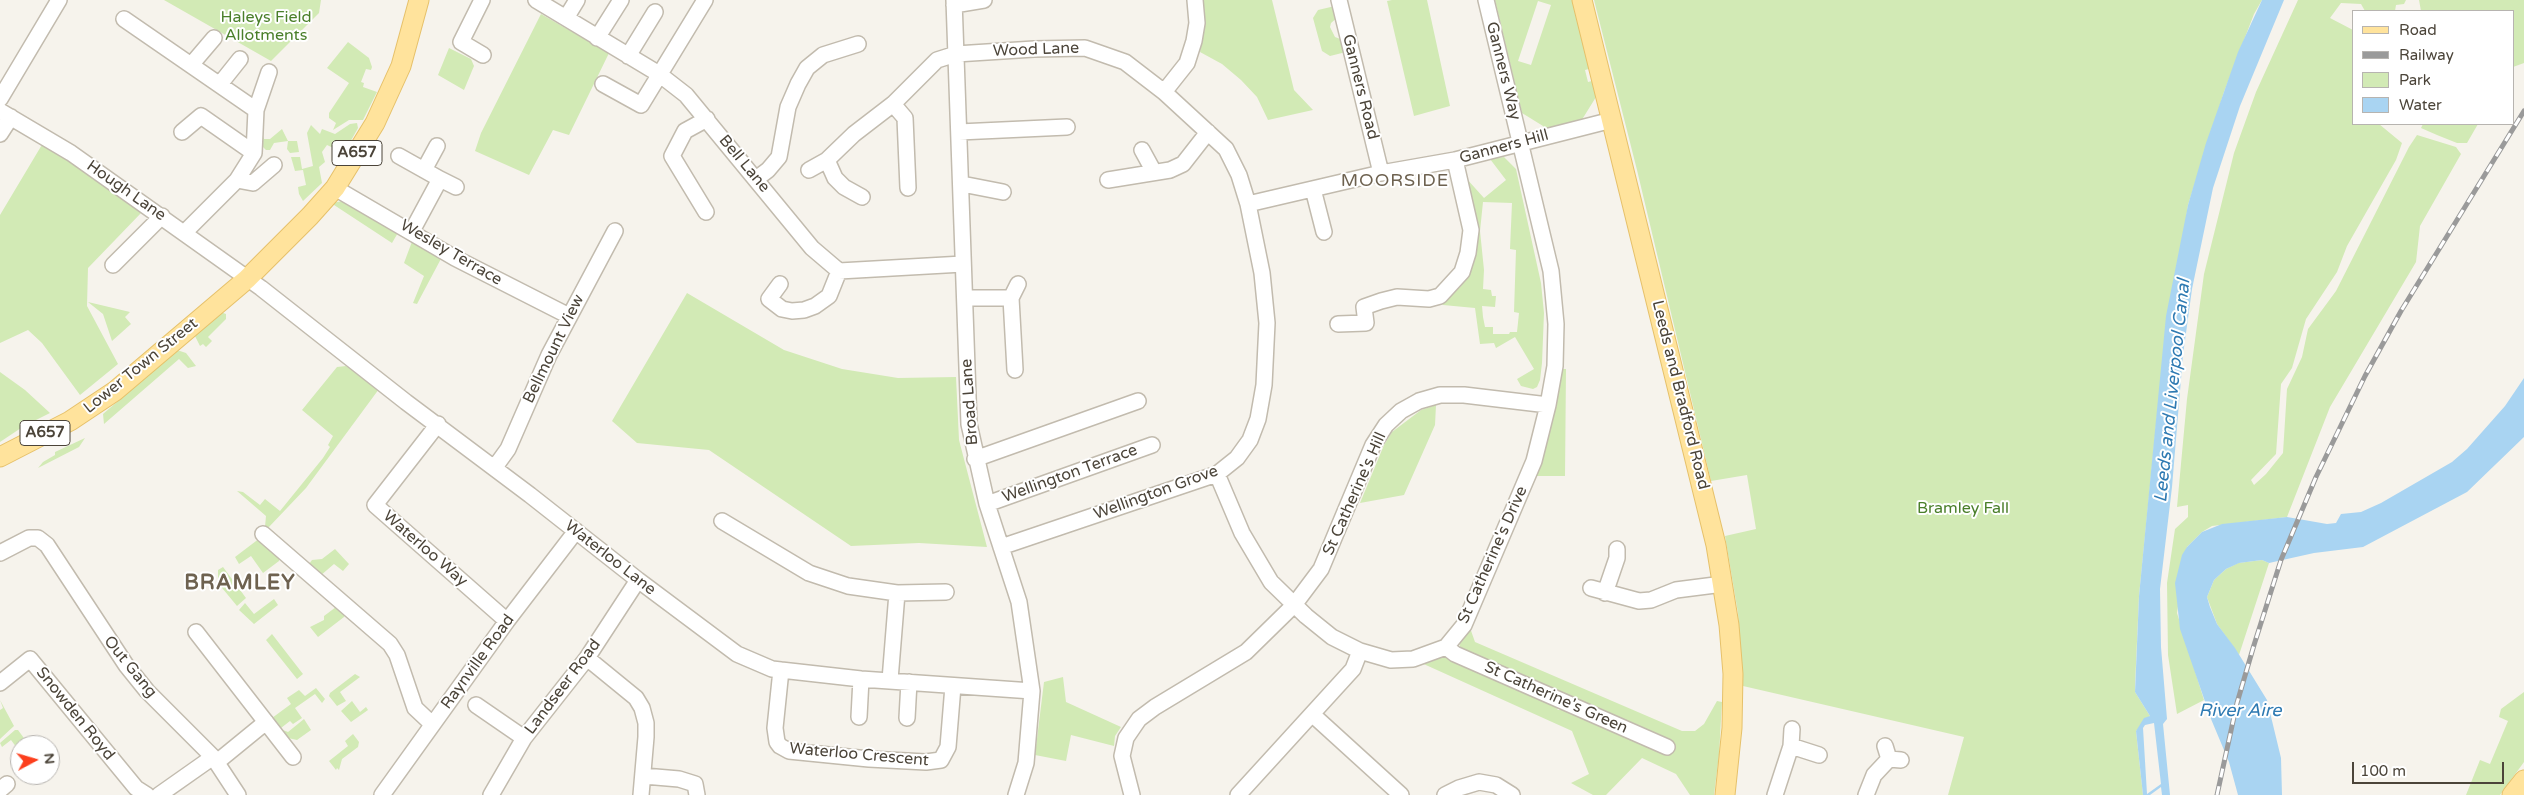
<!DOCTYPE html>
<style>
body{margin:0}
#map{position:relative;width:2524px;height:795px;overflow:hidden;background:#f6f3ec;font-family:"Varela Round",sans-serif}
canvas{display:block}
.legend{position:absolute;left:2352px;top:10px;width:162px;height:115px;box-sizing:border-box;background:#fff;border:1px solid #b7b4b0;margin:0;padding:6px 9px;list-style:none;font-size:15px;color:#4b4439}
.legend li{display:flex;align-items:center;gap:10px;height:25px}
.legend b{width:25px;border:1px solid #b7b4b0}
.north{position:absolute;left:10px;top:735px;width:50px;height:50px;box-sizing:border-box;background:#fff;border:1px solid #b7b4b0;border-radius:50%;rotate:84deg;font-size:14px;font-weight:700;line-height:20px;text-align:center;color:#4b4439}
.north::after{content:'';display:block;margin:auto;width:18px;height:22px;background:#fc3f1d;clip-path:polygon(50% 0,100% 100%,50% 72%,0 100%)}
.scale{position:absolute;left:2352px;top:762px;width:152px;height:22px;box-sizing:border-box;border:2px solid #4b4439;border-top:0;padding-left:6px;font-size:15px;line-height:18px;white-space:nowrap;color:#4b4439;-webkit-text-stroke:4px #fff;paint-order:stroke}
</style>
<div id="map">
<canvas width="2524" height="795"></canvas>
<ul class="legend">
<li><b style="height:6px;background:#ffe39c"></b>Road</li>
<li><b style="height:6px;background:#9a9a9a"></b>Railway</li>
<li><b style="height:14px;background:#d2eab5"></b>Park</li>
<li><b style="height:14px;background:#a9d4f2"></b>Water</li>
</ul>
<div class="north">N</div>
<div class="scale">100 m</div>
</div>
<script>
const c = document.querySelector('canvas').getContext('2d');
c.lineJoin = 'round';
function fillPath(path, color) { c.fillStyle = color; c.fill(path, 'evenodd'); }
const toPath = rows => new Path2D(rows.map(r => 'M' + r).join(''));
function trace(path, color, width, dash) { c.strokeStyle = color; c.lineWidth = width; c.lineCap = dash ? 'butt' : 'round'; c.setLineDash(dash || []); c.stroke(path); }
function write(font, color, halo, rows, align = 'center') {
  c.font = font + ' "Varela Round",sans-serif'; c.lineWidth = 4; c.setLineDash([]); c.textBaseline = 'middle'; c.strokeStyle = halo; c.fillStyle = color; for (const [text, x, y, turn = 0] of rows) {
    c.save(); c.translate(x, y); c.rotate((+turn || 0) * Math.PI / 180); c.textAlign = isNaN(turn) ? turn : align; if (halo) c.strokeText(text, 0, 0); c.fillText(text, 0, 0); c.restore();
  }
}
const green = toPath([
 [164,0,321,0,319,13,271,61],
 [1201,0,1272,0,1294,90,1313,110,1268,120,1257,97,1241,80,1222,64,1200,52,1204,24],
 [1392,0,1427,0,1450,106,1414,116,1387,1],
 [1495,0,1572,0,1589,69,1585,70,1588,82,1592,81,1596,97,1583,118,1584,123,1544,133,1543,126,1522,113],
 [1538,1,1551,5,1531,65,1518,61],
 [1594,0,2262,0,2254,14,2224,92,2188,205,2158,405,2139,596,2135,686,2135,692,2150,716,2136,731,2143,795,1948,795,1964,737,1743,686,1738,613,1725,536,1756,529,1747,475,1711,481,1637,170],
 [2298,0,2406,0,2404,4,2396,5,2395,11,2365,11,2361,4,2341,3,2330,18,2353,30,2353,124,2379,124,2402,143,2396,160,2347,246,2337,272,2306,319,2292,368,2281,384,2276,454,2251,480,2254,485,2266,474,2283,453,2287,389,2302,357,2308,329,2336,291,2409,147,2417,135,2456,147,2461,154,2420,226,2416,262,2330,407,2287,517,2212,526,2202,532,2187,547,2177,613,2204,700,2177,714,2168,655,2167,583,2175,529,2188,517,2188,505,2177,507,2187,399,2204,274,2234,153,2256,92],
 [2419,0,2524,0,2524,63,2513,67,2513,11,2421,11],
 [1335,6,1338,17,1331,23,1330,27,1335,37,1343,40,1346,52,1330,56,1322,51,1313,18,1318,10],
 [541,14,609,53,569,135,553,130,529,175,475,151,481,133],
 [348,42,369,58,372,67,371,70,366,69,361,82,364,83,363,87,377,92,363,120,349,120,333,130,336,123,329,118,329,113,349,83,327,68],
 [449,48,471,59,474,66,464,90,438,75],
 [357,123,358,128,344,153,327,145,322,152,325,162,319,167,322,183,303,201,299,194,298,187,306,185,303,170,295,171,291,157,300,157,302,169,313,166,307,133,311,125,320,134,322,129,335,134,350,124],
 [2423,124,2478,124,2467,143,2457,143,2437,135,2421,128],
 [282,129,288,141,297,141,299,152,290,153,287,149,288,141,274,143,270,150,266,150,260,144,261,130,264,139,270,139],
 [43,143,142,212,88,268,87,306,118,364,80,395,42,343,28,330,0,343,0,215],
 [1504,157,1516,169,1541,283,1544,313,1542,363,1540,380,1537,387,1533,389,1521,386,1517,379,1534,369,1515,337,1496,348,1494,343,1480,344,1475,308,1443,305,1442,303,1461,286,1468,273,1466,178,1484,198,1506,180,1490,159],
 [1483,202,1512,203,1510,249,1516,250,1514,312,1519,313,1517,332,1510,332,1509,334,1493,334,1493,327,1485,327,1483,317,1482,306,1495,307,1496,296,1492,296,1491,290,1483,289,1484,270,1480,231],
 [343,201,399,231,392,243,331,203],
 [413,239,443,255,417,304,413,303,424,276,404,263],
 [687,293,784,350,842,369,898,378,956,377,959,440,987,547,919,543,851,546,709,450,637,443,612,421],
 [88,302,130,312,125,317,131,324,112,341,103,314],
 [218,311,226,314,226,319,208,337,212,341,206,347,203,344,200,346,194,334],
 [177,350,186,353,196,366,188,368,179,359,104,424,103,414],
 [346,366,379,389,306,488,268,528,265,527,266,516,237,491,243,492,260,505,265,499,280,511,323,458,330,447,328,445,333,436,302,410,337,367],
 [1562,369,1566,369,1565,476,1535,476,1556,408],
 [0,372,25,390,50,413,24,426,0,442],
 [1436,405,1435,425,1404,495,1360,503,1384,445,1392,432,1421,410],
 [85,438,79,447,38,468,43,462,55,455,55,452],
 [260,538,280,556,279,561,263,573,251,556,239,564,235,557],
 [335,549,349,564,343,571,334,564,320,576,309,564,312,560,322,559],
 [2262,560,2269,563,2239,655,2217,624,2207,597,2214,580,2226,569,2238,563],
 [223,567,246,598,237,606,218,583,218,570],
 [274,599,278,605,254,624,239,610,245,603,254,614],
 [336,607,346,613,344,617,318,637,310,627,324,620,324,616],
 [1469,625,1475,642,1682,731,1695,731,1704,724,1717,701,1722,702,1719,755,1714,795,1690,795,1676,774,1642,758,1606,795,1593,795,1571,783,1589,774,1572,731,1417,661,1443,654,1551,701,1558,710,1566,710,1570,697,1567,695,1460,648,1459,638],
 [272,634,303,674,297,679,266,640],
 [355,674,360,677,340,692,346,701,337,706,329,696,330,693],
 [1063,677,1066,702,1121,727,1115,736,1114,746,1071,735,1066,761,1035,755,1044,682],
 [316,688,325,699,322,703,315,694,295,708,302,718,293,724,290,721,281,728,272,718,291,704,287,698,299,690,305,696],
 [2524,692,2524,762,2500,795,2466,795,2480,760,2490,764,2508,721,2499,717,2501,709],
 [0,700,14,726,0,739,0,710,3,708],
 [352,701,360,712,366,707,368,710,351,722,341,711],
 [304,719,311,730,297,740,288,738,283,730,288,732],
 [15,730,18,730,29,745,20,745,20,752,11,740,2,747,0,743],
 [353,734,359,742,358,747,342,759,339,770,337,768,336,770,329,761,348,746,345,741]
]);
const water = toPath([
 [2262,0,2284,0,2240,106,2213,188,2192,289,2183,355,2172,487,2160,589,2161,647,2167,719,2163,724,2170,795,2162,795,2161,787,2150,795,2143,795,2136,731,2144,718,2150,716,2135,692,2139,596,2166,316,2188,205,2206,143,2238,52],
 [2154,723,2161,784,2147,794,2143,728,2145,725],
 [2524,378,2524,437,2467,492,2363,547,2314,553,2269,563,2262,560,2239,563,2226,569,2214,580,2207,597,2210,607,2217,624,2235,648,2267,700,2281,758,2282,795,2238,795,2229,762,2211,719,2180,629,2175,583,2182,555,2187,547,2202,532,2222,524,2287,517,2327,524,2336,523,2341,514,2361,512,2381,503,2452,462,2467,449,2505,406]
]);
const minor = toPath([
 [482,0,461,42,483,55],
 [536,0,659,74,686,95,812,248,839,271,963,264],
 [954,0,969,424,987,504,1019,602,1032,691,1026,763,1016,795],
 [1339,0,1381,173],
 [954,5,984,0],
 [566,18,577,0],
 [124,19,256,110],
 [597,38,621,0],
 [628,56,655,12],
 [191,65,214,38],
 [220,84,240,59],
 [603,84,641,105,705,0],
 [1164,92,1187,63,1194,41,1197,23,1195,0],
 [0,99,59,0],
 [893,104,905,118,908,188],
 [0,111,71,153,261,288,406,402,530,495,638,580,737,654,772,669,861,679,1032,691],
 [182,132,201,116,254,153],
 [959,132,1067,127],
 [0,134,11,117],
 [1142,150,1154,172],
 [399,156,440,179,412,231],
 [424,170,437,146],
 [809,170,827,160],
 [440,179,456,187],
 [756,179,768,170,779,157,788,107,798,84,807,68,823,55,858,44],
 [237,180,253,183,274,165],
 [1108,180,1170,170,1183,164,1208,132],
 [962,184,1003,192],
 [335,188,455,258,569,316],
 [1313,189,1324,232],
 [862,197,844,187,835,178,827,160,854,134,893,104,937,60,956,54,1034,49,1085,48,1125,62,1164,92,1226,149,1239,175,1248,204,1262,273,1267,323,1264,385,1258,419,1250,440,1237,458,1217,474,1001,547],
 [1248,204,1381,173,1455,160,1612,120],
 [706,212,672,156,685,131,707,119],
 [185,232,237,180,254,153,256,110,269,72],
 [113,265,162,216],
 [780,284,769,299,782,309,792,311,804,310,815,306,829,296,839,271],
 [965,298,1011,298,1015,370],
 [1011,298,1018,284],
 [1338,324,1366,323,1364,307,1381,301,1397,297,1429,299,1440,296,1462,272,1468,253,1471,230,1455,160],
 [438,424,375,505,507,621],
 [975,459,1138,401],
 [495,467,508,449,549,355,615,231],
 [1217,474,1242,533,1271,582,1306,616,1332,637,1360,651,1391,660,1413,659,1446,647,1464,625,1534,461,1548,405,1555,366,1556,324,1551,271,1486,0],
 [987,504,1152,445],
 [722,521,809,573,848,586,897,593,946,592],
 [263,534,390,644,397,655,415,708,432,724],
 [0,553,29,538,38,538,47,545,126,665,147,691,213,757,238,795],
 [1591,588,1639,601,1651,600,1676,590,1723,584],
 [1605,593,1617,558,1617,549],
 [196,632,293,757],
 [1446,647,1455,654,1667,747],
 [587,658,636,698,642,708,646,723,646,737,641,795],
 [781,670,775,728,777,742,780,746,789,751,869,759,926,762,941,760,948,747,953,686],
 [890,680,897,593],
 [0,683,30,659,136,788,147,795],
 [476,705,524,738],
 [1313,715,1401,795],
 [859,717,861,679],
 [907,718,909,682],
 [1791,746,1792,729],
 [1885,746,1889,759,1901,760],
 [217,762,266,722],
 [644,776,679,779,695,784,697,795],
 [0,790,7,784],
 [159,795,213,757],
 [382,795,507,621,576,531],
 [491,795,524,738,587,658,638,580],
 [1132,795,1122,756,1126,738,1139,719,1155,707,1246,652,1294,605,1321,569,1373,445,1386,425,1401,411,1419,401,1440,395,1464,395,1548,405],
 [1238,795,1353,669,1360,651],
 [1445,795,1459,788,1479,782,1496,785,1512,795],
 [1775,795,1791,746,1819,755],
 [1866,795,1874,775,1889,759]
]);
const major = toPath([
 [1582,0,1716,545,1729,625,1733,674,1732,728,1725,795],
 [0,457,70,421,115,391,247,279,310,216,335,188,375,123,401,66,419,0],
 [2512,795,2524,780]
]);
const rail = toPath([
 [2217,795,2237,703,2254,645,2281,560,2316,477,2365,376,2401,311,2524,111]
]);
const shields = [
 [357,153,50],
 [45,433,50]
];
const shieldNames = [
 ["A657",357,153],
 ["A657",45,433]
];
const parkNames = [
 ["Haleys Field",266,18],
 ["Allotments",266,36],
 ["Bramley Fall",1963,509]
];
const streetNames = [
 ["Wood Lane",1036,50,-2],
 ["Ganners Way",1503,71,76],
 ["Ganners Road",1360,87,76],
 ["Ganners Hill",1504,147,-15],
 ["Bell Lane",744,164,50],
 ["Hough Lane",126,191,35],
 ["Wesley Terrace",451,253,30],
 ["Bellmount View",554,349,-64],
 ["Lower Town Street",141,366,-39],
 ["Leeds and Bradford Road",1680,395,76],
 ["Broad Lane",970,402,-94],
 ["Wellington Terrace",1070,474,-20],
 ["Wellington Grove",1156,493,-20],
 ["St Catherine's Hill",1355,494,-66],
 ["Waterloo Way",425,549,41],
 ["St Catherine's Drive",1493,555,-66],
 ["Waterloo Lane",610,558,38],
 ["Raynville Road",478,662,-54],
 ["Out Gang",130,667,51],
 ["Landseer Road",563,687,-53],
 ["St Catherine's Green",1556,698,24],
 ["Snowden Royd",75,714,51],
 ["Waterloo Crescent",859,755,5]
];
const neighbourhoodNames = [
 ["MOORSIDE",1395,181]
];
const waterNames = [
 ["Leeds and Liverpool Canal",2173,391,-84],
 ["River Aire",2240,711]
];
const districtNames = [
 ["BRAMLEY",240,583]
];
fillPath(green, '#d2eab5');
fillPath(water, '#a9d4f2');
trace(minor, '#c2bbae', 18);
trace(major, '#e6c16a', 21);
trace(minor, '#fff', 15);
trace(major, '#ffe39c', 19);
trace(rail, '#9a9a9a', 5);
trace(rail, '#fff', 3, [9]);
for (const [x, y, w] of shields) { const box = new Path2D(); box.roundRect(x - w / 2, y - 12.5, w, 25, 4); c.fillStyle = '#fff'; c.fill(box); trace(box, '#4b4439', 1); }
write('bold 15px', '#4b4439', null, shieldNames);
write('16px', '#4a7f2a', '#fff', parkNames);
write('16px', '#4b4439', '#fff', streetNames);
c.letterSpacing = '1px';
write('18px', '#6e6250', '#fff', neighbourhoodNames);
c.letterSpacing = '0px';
write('italic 18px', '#2e7ab2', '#fff', waterNames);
c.letterSpacing = '1px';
write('bold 21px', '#6e6250', '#fff', districtNames);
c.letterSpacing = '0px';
</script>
